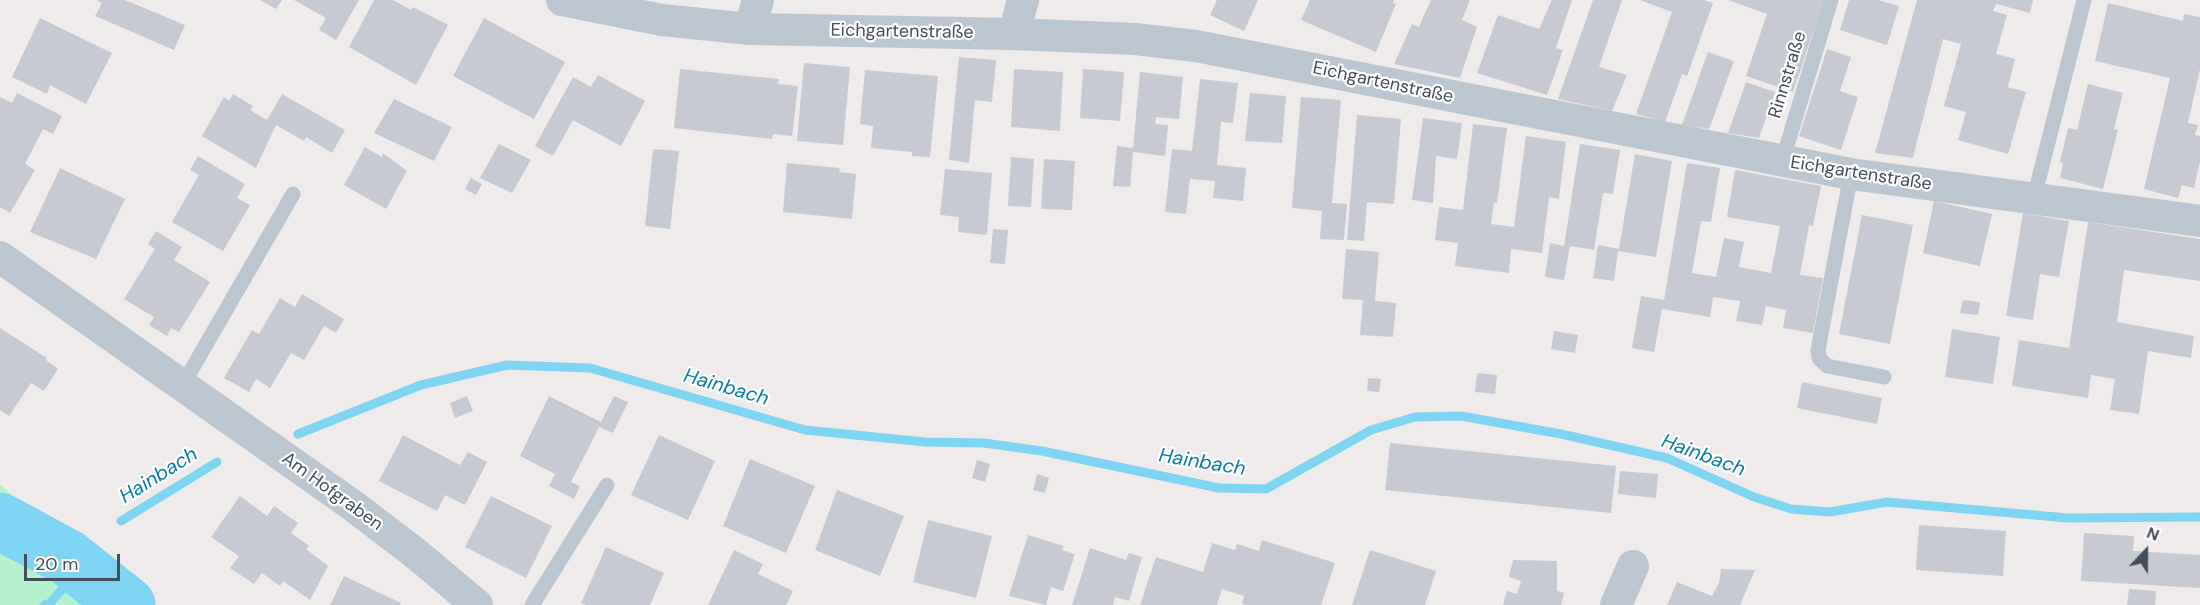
<!DOCTYPE html>
<meta charset="utf-8">
<style>
body{margin:0}
#map{position:relative;width:2200px;height:605px;overflow:hidden;background:#efebeb;font-family:"DM Sans",sans-serif}
canvas{display:block}
.north{position:absolute;left:2116px;top:521px;width:60px;height:60px;-webkit-text-stroke:4px #fff;paint-order:stroke;rotate:22deg;font-size:16px;font-weight:700;line-height:24px;text-align:center;color:#434e5a}
.north::after{content:'';display:block;margin:auto;width:21px;height:27px;background:#434e5a;clip-path:polygon(50% 0,100% 100%,50% 72%,0 100%)}
.scale{position:absolute;left:24px;top:554px;width:96px;height:27px;box-sizing:border-box;border:3px solid #434e5a;border-top:0;padding-left:8px;font-size:18px;line-height:21px;white-space:nowrap;color:#434e5a;-webkit-text-stroke:4px #fff;paint-order:stroke}
</style>
<div id="map">
<canvas width="2200" height="605"></canvas>
<div class="north">N</div>
<div class="scale">20 m</div>
</div>
<script>
const c = document.querySelector('canvas').getContext('2d');
c.lineJoin = 'round';
function fillPath(path, color) { c.fillStyle = color; c.fill(path, 'evenodd'); }
const toPath = rows => new Path2D(rows.map(r => 'M' + r).join(''));
function trace(path, color, width, dash) { c.strokeStyle = color; c.lineWidth = width; c.lineCap = dash ? 'butt' : 'round'; c.setLineDash(dash || []); c.stroke(path); }
function write(font, color, halo, rows, align = 'center') {
  c.font = font + ' "DM Sans",sans-serif'; c.lineWidth = 4.5; c.setLineDash([]); c.textBaseline = 'middle'; c.strokeStyle = halo; c.fillStyle = color; for (const [text, x, y, turn = 0] of rows) {
    c.save(); c.translate(x, y); c.rotate((+turn || 0) * Math.PI / 180); c.textAlign = isNaN(turn) ? turn : align; if (halo) c.strokeText(text, 0, 0); c.fillText(text, 0, 0); c.restore();
  }
}
const green = toPath([
 [0,484,127,605,0,605]
]);
const stream = toPath([
 [298,434,421,385,507,365,590,368,805,430,925,442,984,443,1042,451,1219,488,1266,489,1371,430,1415,417,1461,416,1561,434,1667,458,1754,497,1791,509,1830,512,1887,502,2068,518,2200,517],
 [121,521,217,462],
 [44,605,49,604,65,586]
]);
const river = toPath([
 [0,521,68,558,127,605]
]);
const building = toPath([
 [96,0,125,0,185,25,174,50,95,16,102,3],
 [260,0,282,0,276,9],
 [294,0,359,0,336,40,319,30,326,18],
 [374,0,393,0,411,10,413,7,448,25,416,85,349,47],
 [1217,0,1258,0,1244,31,1210,15],
 [1310,0,1394,0,1393,3,1396,4,1376,52,1301,20],
 [1431,0,1470,0,1462,20,1477,27,1460,78,1394,64,1412,24,1419,27],
 [1552,0,1572,0,1556,48,1563,50,1547,95,1477,73,1498,15,1539,29],
 [1593,0,1622,0,1599,67,1627,75,1612,111,1558,99],
 [1640,0,1704,0,1713,3,1687,76,1682,74,1665,122,1636,114,1672,12],
 [1728,0,1824,0,1793,92,1746,76,1767,14],
 [1849,0,1878,0,1899,6,1887,45,1840,30],
 [1917,0,2033,0,2030,13,1996,4,1993,11,2007,15,1996,54,2015,59,2008,87,2026,92,2008,154,1958,140,1966,112,1944,106,1961,44,1943,39,1913,158,1875,153],
 [2108,3,2183,21,2184,14,2200,17,2200,69,2188,123,2198,125,2195,135,2200,136,2200,161,2194,188,2182,185,2178,198,2144,189,2170,78,2095,61],
 [40,18,112,53,86,104,50,85,47,94,12,77],
 [484,18,565,62,534,119,453,76],
 [1827,49,1851,57,1840,91,1858,97,1841,150,1799,136],
 [1708,52,1734,61,1709,129,1682,125],
 [959,57,996,60,992,102,975,100,969,163,949,160],
 [804,63,850,67,843,145,797,141],
 [680,69,779,79,778,84,798,86,792,136,773,134,772,139,674,128],
 [1014,69,1063,72,1060,131,1011,127],
 [1083,69,1124,72,1120,121,1080,118],
 [865,70,938,76,930,157,912,156,912,152,871,148,873,126,860,124],
 [1140,72,1183,77,1179,119,1156,117,1155,124,1168,125,1165,156,1133,152,1130,187,1113,186,1117,146,1133,148],
 [598,75,645,101,621,146,573,120,553,156,535,146,573,77,591,87],
 [1200,79,1238,83,1233,123,1221,122,1217,165,1246,168,1243,201,1213,198,1215,181,1190,179,1186,214,1165,212,1172,149,1192,151],
 [1746,82,1775,92,1759,138,1728,133],
 [2088,84,2123,93,2114,129,2118,130,2103,189,2060,178,2063,163,2060,162,2068,128,2077,130],
 [17,93,62,116,53,134,43,129,25,164,35,170,10,213,0,207,0,97,12,103],
 [1250,93,1286,96,1282,143,1245,141],
 [233,94,253,106,250,110,267,120,282,94,345,130,332,153,306,137,304,141,276,125,256,168,202,136,224,97,229,101],
 [1301,97,1341,100,1332,203,1347,204,1344,240,1320,239,1322,211,1292,208],
 [394,99,452,127,434,161,374,133],
 [1357,115,1401,119,1394,204,1367,202,1364,241,1347,240],
 [1423,118,1462,123,1457,159,1436,156,1433,203,1412,200],
 [1473,124,1507,128,1497,203,1494,202,1491,224,1514,227,1526,136,1566,142,1559,199,1549,197,1542,253,1511,249,1509,273,1455,266,1458,243,1435,240,1439,207,1463,210],
 [499,144,531,160,512,193,480,178],
 [1580,144,1620,150,1613,194,1603,193,1594,250,1570,246,1564,280,1545,277,1550,243,1564,246],
 [365,147,382,157,383,153,407,171,386,209,344,185],
 [653,149,679,151,670,229,645,226],
 [1635,154,1672,161,1656,257,1618,251,1614,281,1593,278,1598,245,1619,249],
 [198,156,245,184,237,198,250,205,223,251,172,222,199,175,190,170],
 [1011,157,1034,159,1031,207,1008,206],
 [1044,159,1075,161,1072,210,1041,209],
 [787,163,840,168,839,172,856,174,852,219,783,212],
 [1687,163,1720,168,1711,222,1701,221,1692,273,1716,277,1724,238,1744,242,1739,267,1771,273,1780,226,1727,217,1735,170,1821,186,1813,226,1809,225,1800,275,1823,278,1813,333,1783,328,1786,310,1766,306,1762,325,1736,321,1740,301,1713,297,1710,317,1662,309,1654,352,1632,348,1641,296,1664,300],
 [60,168,125,199,96,259,30,232],
 [945,169,992,173,987,235,958,232,959,217,940,215],
 [471,178,482,184,476,195,465,189],
 [1934,201,1992,214,1980,266,1923,253],
 [2023,213,2069,221,2059,277,2040,274,2033,320,2006,316],
 [1862,215,1913,225,1890,344,1839,334],
 [2088,222,2200,239,2200,281,2124,270,2117,322,2194,336,2191,358,2148,351,2139,414,2110,410,2115,379,2091,375,2088,398,2012,386,2019,340,2069,348],
 [993,229,1008,230,1005,264,990,263],
 [156,231,182,247,174,260,210,282,179,332,171,328,167,336,149,325,154,317,124,299,155,249,148,244],
 [1346,249,1379,252,1375,301,1396,303,1393,337,1360,335,1363,300,1342,299],
 [302,294,344,319,336,333,324,326,304,360,291,353,270,388,256,379,249,392,224,378,252,330,259,334,280,298,295,307],
 [1963,300,1980,302,1978,315,1960,313],
 [0,328,47,358,46,360,58,369,44,391,31,383,9,416,0,410],
 [1952,329,2000,337,1993,384,1945,377],
 [1554,331,1578,335,1575,353,1551,349],
 [1477,373,1497,375,1495,394,1475,392],
 [1368,378,1381,379,1379,392,1367,391],
 [1802,382,1882,398,1877,424,1797,408],
 [467,396,473,411,455,418,450,403],
 [549,396,601,422,614,396,628,402,613,433,599,427,571,482,580,486,574,499,549,486,555,474,520,456],
 [403,435,460,465,468,452,487,462,465,505,445,495,437,511,379,481],
 [659,435,715,461,688,520,631,495],
 [1390,443,1616,466,1611,513,1385,490],
 [750,459,815,486,786,553,723,526],
 [977,460,990,464,985,482,972,478],
 [1620,471,1658,474,1656,498,1618,494],
 [1037,474,1049,478,1045,493,1033,490],
 [837,490,904,516,880,576,815,550],
 [240,496,267,516,274,506,298,523,291,533,309,546,306,549,328,566,310,600,283,581,280,586,262,573,254,584,230,568,239,556,211,537],
 [491,496,552,526,526,578,465,547],
 [928,520,992,536,976,598,913,582],
 [1919,525,2006,531,2003,576,1916,570],
 [2084,533,2134,536,2133,551,2200,555,2200,588,2081,581],
 [1028,535,1064,546,1062,550,1075,554,1063,591,1051,587,1046,605,1009,596],
 [1262,540,1335,563,1321,605,1246,605,1242,604,1244,596,1222,589,1217,605,1140,605,1156,557,1203,572,1212,543,1235,550,1237,544,1259,551],
 [606,547,664,573,650,605,586,605,581,603],
 [1090,548,1126,560,1129,553,1142,557,1129,601,1115,597,1113,605,1072,605],
 [734,550,763,564,758,574,793,591,786,605,708,605],
 [1370,550,1436,571,1425,605,1352,605],
 [1513,560,1557,561,1557,591,1564,593,1561,605,1503,605,1507,591,1517,594,1521,581,1509,577],
 [1721,569,1755,570,1740,605,1667,605,1677,582,1712,596,1719,583],
 [344,576,401,603,400,605,330,605],
 [2129,589,2156,591,2155,605,2127,605]
]);
const lane = toPath([
 [1782,162,1831,0],
 [1851,174,1818,350,1819,358,1827,366,1884,377],
 [2034,198,2084,0],
 [182,386,293,194],
 [532,605,607,485]
]);
const street = toPath([
 [562,0,662,20,750,29,1014,34,1135,39,1196,46,1851,174,2200,221],
 [750,29,758,0],
 [1014,34,1023,0],
 [0,257,352,505,415,553,477,605],
 [1616,605,1633,566]
]);
const streetNames = [
 ["Eichgartenstraße",902,32,1],
 ["Rinnstraße",1788,75,-73],
 ["Eichgartenstraße",1383,83,12],
 ["Eichgartenstraße",1861,174,9],
 ["Am Hofgraben",332,492,36]
];
const waterNames = [
 ["Hainbach",726,388,16],
 ["Hainbach",1703,456,20],
 ["Hainbach",1202,463,9],
 ["Hainbach",159,476,-32]
];
fillPath(green, '#b5f1cf');
trace(stream, '#7fd5f1', 9);
trace(river, '#7fd5f1', 57);
fillPath(building, '#c7cad2');
trace(lane, '#bbc6d0', 15);
trace(street, '#bbc6d0', 32);
write('18px', '#434e5a', '#fff', streetNames);
write('italic 20px', '#047ea6', '#fff', waterNames);
</script>
